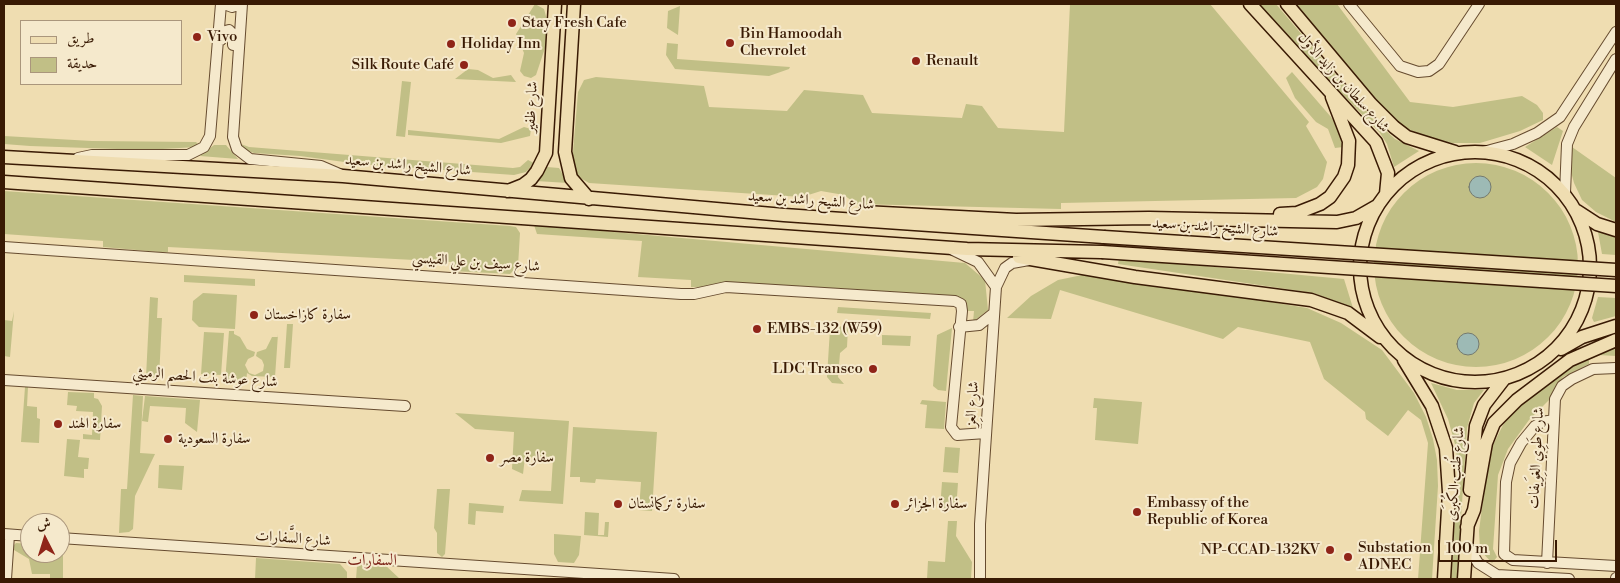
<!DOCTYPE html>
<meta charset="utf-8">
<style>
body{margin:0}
#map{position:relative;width:1620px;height:583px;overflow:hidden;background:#efddb1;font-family:"Libre Bodoni",Amiri,serif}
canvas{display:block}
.frame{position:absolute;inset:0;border:5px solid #391a04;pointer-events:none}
.legend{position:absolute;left:20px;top:20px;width:162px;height:65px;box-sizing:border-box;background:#f5e9cc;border:1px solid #aa967c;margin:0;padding:6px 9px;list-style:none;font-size:15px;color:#391a04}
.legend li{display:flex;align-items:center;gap:10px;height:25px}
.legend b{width:25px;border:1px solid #aa967c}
.north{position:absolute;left:20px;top:513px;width:50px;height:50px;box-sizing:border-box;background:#f5e9cc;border:1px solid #aa967c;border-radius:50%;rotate:355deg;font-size:14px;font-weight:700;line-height:20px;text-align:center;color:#391a04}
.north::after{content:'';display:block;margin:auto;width:18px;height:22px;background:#8f2418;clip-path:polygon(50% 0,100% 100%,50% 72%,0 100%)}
.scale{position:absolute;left:1438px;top:540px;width:119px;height:22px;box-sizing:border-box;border:2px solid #391a04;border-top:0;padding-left:6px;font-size:15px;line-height:18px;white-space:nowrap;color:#391a04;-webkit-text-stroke:4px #f5e9cc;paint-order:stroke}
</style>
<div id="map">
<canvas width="1620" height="583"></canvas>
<div class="frame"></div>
<ul class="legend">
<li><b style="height:6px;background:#efddb1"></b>طريق</li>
<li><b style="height:14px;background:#c1bf86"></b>حديقة</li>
</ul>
<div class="north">ش</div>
<div class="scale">100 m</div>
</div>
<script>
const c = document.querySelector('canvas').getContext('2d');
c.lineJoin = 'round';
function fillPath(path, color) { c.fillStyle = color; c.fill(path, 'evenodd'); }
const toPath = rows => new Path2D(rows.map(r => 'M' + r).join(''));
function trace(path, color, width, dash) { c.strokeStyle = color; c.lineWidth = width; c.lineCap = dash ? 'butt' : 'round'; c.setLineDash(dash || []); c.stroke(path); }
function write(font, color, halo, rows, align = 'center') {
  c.font = font + ' "Libre Bodoni",Amiri,serif'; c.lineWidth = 4; c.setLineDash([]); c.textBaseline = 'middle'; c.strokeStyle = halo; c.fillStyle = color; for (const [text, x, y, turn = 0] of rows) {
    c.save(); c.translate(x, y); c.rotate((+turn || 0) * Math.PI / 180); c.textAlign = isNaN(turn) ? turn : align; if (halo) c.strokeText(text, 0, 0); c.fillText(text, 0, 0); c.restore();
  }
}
const green = toPath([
 [535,4,544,9,547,20,546,45,536,75,531,78,524,76,520,71,524,53,516,34],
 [1070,4,1210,4,1309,122,1306,126,1327,162,1323,179,1317,187,1296,198,1061,203,1061,209,856,204,844,195,821,191,802,197,589,183,577,176,572,164,578,92,584,80,596,77,704,86,709,107,787,111,804,90,863,95,872,113,962,118,966,104,982,106,998,128,1064,132],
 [1255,4,1276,4,1373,119,1395,139,1419,151,1394,167,1387,144,1380,133],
 [1296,4,1337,4,1410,102,1453,107,1522,96,1537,105,1543,113,1543,120,1520,131,1480,143,1452,143,1428,138,1406,128,1380,107],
 [680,6,678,35,667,28,668,11],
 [667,43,678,44,677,59,790,67,789,69,769,76,675,69,666,55],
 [468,69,478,70,493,78,511,75,516,82,455,79],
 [1292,72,1331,117,1337,126,1343,147,1335,148,1328,129,1316,122,1295,98,1286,78],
 [402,81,411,82,405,137,396,136],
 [524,127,531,129,530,136,501,143,408,135,408,130,499,139],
 [1557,127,1563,131,1552,165,1525,147],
 [4,136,92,141,196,142,198,144,196,147,146,150,30,146,4,144],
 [241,144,249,147,513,168,520,167,528,160,534,163,526,172,514,175,359,164,300,156,254,153,243,149],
 [214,145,226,145,238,159,200,156],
 [1572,147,1616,178,1616,222,1596,212,1582,200,1574,183,1570,168],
 '1374 265a102 102 0 1 1 204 0a102 102 0 1 1-204 0Z',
 [547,167,559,168,568,183,536,181],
 [4,191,510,226,516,227,520,233,518,266,510,274,452,271,452,262,168,247,168,252,159,252,103,247,103,241,4,234],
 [534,225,965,263,985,280,988,310,973,322,974,311,966,311,964,300,958,297,789,288,691,287,691,280,638,277,642,241,537,234],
 [1598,232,1616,235,1616,255,1602,254],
 [1119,258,1344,279,1353,308,1313,293,1118,264],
 [1092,273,1307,308,1341,323,1382,350,1414,393,1426,417,1433,439,1437,460,1438,486,1432,579,1418,579,1428,443,1421,420,1408,410,1388,436,1366,419,1365,412,1324,379,1310,342,1238,327,1223,339,1060,290,1051,319,1007,318,1031,296,1058,280],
 [184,275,255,279,255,286,184,282],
 [203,293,237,295,235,329,199,327,192,320,193,301],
 [150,297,158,298,157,318,162,318,159,378,146,377],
 [1598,297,1616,298,1616,316,1594,322,1592,318],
 [838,307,931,313,930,319,837,313],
 [14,311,10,357,4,356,4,320,12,321],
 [287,324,293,324,290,368,284,368],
 [834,326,848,327,847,347,840,353,838,377,844,384,832,383,827,377,830,329],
 [952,328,946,391,938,390,933,386,937,335],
 [229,331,234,331,234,334,240,337,247,349,255,352,254,356,248,359,245,365,249,373,255,375,263,371,264,365,262,360,256,356,257,352,266,349,272,337,278,337,278,334,275,377,252,376,247,373,246,383,225,382],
 [204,332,224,333,221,375,201,374],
 [882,335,911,336,910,346,882,345],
 [1616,345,1616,356,1598,355,1589,359,1589,364,1563,377,1549,400,1529,420,1508,449,1498,475,1493,549,1497,557,1492,563,1480,550,1479,531,1489,453,1503,425,1516,408,1573,366],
 [1431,383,1457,390,1484,390,1474,403,1467,428,1457,579,1451,579,1458,471,1456,448,1448,419],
 [25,387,28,387,27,406,37,407,37,418,40,419,39,443,21,442],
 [68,392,94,393,94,398,98,399,102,406,100,440,83,439,83,434,92,435,93,412,76,411,77,406,67,405],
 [133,395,143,396,140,453,155,454,135,496,133,529,129,532,119,533,121,489,127,489],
 [145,396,200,400,197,432,185,423,186,408,150,406,148,422,142,421],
 [1094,398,1142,402,1138,444,1095,440,1097,408,1093,408],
 [922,400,946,402,944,429,925,428,927,405,920,404],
 [455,413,569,421,563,504,519,501,522,490,551,491,553,459,525,457,523,474,512,469,514,432,475,429],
 [573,427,657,432,652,511,639,510,641,482,596,479,595,483,580,482,580,477,570,477],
 [67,439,80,440,78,457,89,458,88,469,84,469,84,478,64,476],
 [945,447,960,448,958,473,943,472],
 [159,465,184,466,182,490,158,488],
 [942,482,958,483,956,510,940,509],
 [437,489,450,489,445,554,442,557,437,553,437,533,434,528],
 [469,503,504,506,503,513,476,511,475,525,468,524],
 [585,512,599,513,598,535,604,535,605,522,609,522,608,537,584,535],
 [948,521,957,521,956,536,972,562,971,579,927,579,928,561,945,562],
 [554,534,581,536,579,555,574,563,558,562,554,554],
 [16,543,30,544,30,553,60,553,60,546,63,550,63,579,50,579,50,574,32,574,29,559,14,550,13,546],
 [256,558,340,564,347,572,347,579,255,579],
 [361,563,385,565,400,579,356,579,357,566]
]);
const water = toPath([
 '1469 187a11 11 0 1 1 22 0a11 11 0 1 1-22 0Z',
 '1457 344a11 11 0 1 1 22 0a11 11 0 1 1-22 0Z'
]);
const minor = toPath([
 [224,4,232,7,242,4],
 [242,4,233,137,237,149,250,159,321,166,342,175],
 [1349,4,1400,66,1418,72,1429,71,1439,64,1479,4],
 [221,40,222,32,229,30,233,34,233,45],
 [1483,152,1513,144,1537,133,1560,117,1616,32],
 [78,158,92,155,188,155,204,147,210,136,221,4],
 [1565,193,1567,144,1574,127,1616,59],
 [4,247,681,294,694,294,726,287,955,301,961,304,962,311,951,427,957,435,986,433],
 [953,250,978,262,996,287],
 [959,327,979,325,994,313],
 [4,380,405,406],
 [1554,420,1542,422,1535,426,1521,443,1510,463,1506,482,1504,554,1513,560,1616,566],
 [4,534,30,536],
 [60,538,674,579],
 [1467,545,1478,563,1497,575,1569,579],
 [1547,563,1555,399,1562,386,1572,379,1593,369,1616,368],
 [6,579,9,535],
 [980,579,980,524,996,287,1005,268,1012,263,1029,260],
 [1616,579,1616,578]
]);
const major = toPath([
 [574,4,565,152,571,178,589,199],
 [1250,4,1376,142,1388,173,1386,194],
 [1287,4,1371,104,1394,127,1407,137,1455,152],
 '1360 267a115 115 0 1 1 230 0a115 115 0 1 1-230 0Z',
 [4,157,343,176,784,215,1104,237],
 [4,182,967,249,1102,252],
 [508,191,523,185,531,179,537,171,546,153,555,4],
 [1577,211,1597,224,1616,230],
 [864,212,1016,220,1149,218,1337,222,1356,218,1377,206],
 [1280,214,1297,213,1320,204,1330,197,1344,177,1348,165,1349,141,1332,97],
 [1019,257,1135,277,1311,300,1348,313,1380,337],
 [1561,349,1582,337,1616,326],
 [1404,360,1432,406,1446,448,1449,492,1444,579],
 [1470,490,1476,426,1484,405,1504,379],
 [1467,527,1474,510,1486,443,1494,423,1517,400,1570,360,1616,340],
 [1464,579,1468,520]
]);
const majorBridge = toPath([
 [1104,237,1616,270],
 [1102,252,1616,286]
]);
const markers = [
 [512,23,5,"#8f2418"],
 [197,37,5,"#8f2418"],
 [730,43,5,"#8f2418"],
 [451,44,5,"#8f2418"],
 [916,61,5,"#8f2418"],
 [464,65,5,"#8f2418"],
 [254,315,5,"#8f2418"],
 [757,329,5,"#8f2418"],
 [873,369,5,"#8f2418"],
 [58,424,5,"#8f2418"],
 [168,439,5,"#8f2418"],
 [490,458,5,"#8f2418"],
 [618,504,5,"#8f2418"],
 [895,504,5,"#8f2418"],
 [1137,512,5,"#8f2418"],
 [1330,550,5,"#8f2418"],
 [1348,557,5,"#8f2418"]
];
const poiNames = [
 ["Stay Fresh Cafe",522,23],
 ["Bin Hamoodah",740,34],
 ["Chevrolet",740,51],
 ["Vivo",207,37],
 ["Holiday Inn",461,44],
 ["Renault",926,61],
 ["Silk Route Café",454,65,"right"],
 ["سفارة كازاخستان",264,315],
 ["EMBS-132 (W59)",767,329],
 ["LDC Transco",863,369,"right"],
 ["سفارة الهند",68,424],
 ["سفارة السعودية",178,439],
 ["سفارة مصر",500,458],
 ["Embassy of the",1147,503],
 ["Republic of Korea",1147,520],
 ["سفارة تركمانستان",628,504],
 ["سفارة الجزائر",905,504],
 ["Substation",1358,548],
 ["ADNEC",1358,565],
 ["NP-CCAD-132KV",1320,550,"right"]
];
const streetNames = [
 ["شارع سلطان بن زايد الأول",1343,83,48],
 ["شارع ظفير",532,107,-87],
 ["شارع الشيخ راشد بن سعيد",408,166,5],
 ["شارع الشيخ راشد بن سعيد",811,201,4],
 ["شارع الشيخ راشد بن سعيد",1215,228,4],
 ["شارع سيف بن علي القبيسي",476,263,4],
 ["شارع عوشة بنت الحصم الرميثي",205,378,4],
 ["شارع العِز",973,404,-86],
 ["شارع طَوِي الغِوَيفات",1537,458,-87],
 ["شارع طُنب الكُبرَى",1456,474,-85],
 ["شارع السَّفارات",293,539,4]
];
const neighbourhoodNames = [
 ["السفارات",372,561]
];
fillPath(green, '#c1bf86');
fillPath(water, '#9dbab5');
trace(water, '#757a6e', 1);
trace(minor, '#664b2f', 12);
trace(major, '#391a04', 15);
trace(minor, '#f5e9cc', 10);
trace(major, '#efddb1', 12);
trace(majorBridge, '#391a04', 15, []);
trace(majorBridge, '#efddb1', 12);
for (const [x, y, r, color] of markers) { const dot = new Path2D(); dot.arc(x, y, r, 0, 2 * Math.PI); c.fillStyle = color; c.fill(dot); trace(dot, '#f5e9cc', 2); }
write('15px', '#391a04', '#f5e9cc', poiNames, 'left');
write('15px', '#391a04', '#f5e9cc', streetNames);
write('16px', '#7a1f14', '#f5e9cc', neighbourhoodNames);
</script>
